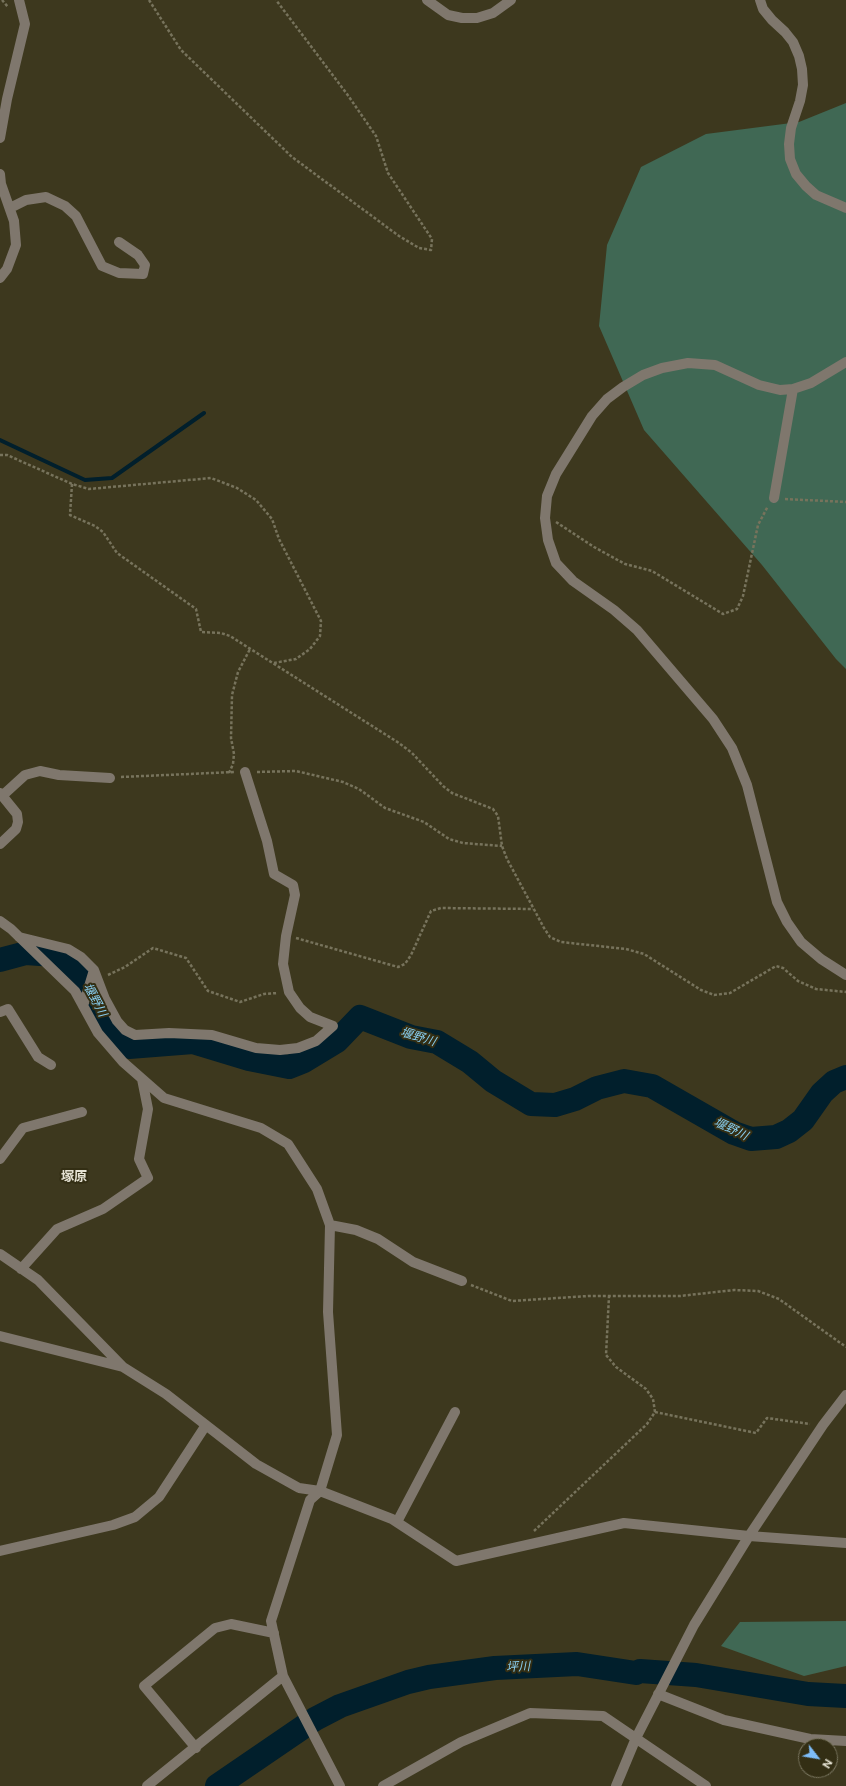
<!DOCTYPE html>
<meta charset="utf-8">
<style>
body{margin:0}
#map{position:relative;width:846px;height:1786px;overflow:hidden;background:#3d381e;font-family:"Public Sans",sans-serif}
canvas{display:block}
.north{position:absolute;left:798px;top:1738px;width:40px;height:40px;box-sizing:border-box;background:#332e14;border:1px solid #7a7660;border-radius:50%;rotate:121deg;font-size:11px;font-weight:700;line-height:16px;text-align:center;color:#e5e2d3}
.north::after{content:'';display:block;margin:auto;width:14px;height:18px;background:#7ebdf9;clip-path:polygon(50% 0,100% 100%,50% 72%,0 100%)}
</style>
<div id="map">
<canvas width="846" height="1786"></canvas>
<div class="north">N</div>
</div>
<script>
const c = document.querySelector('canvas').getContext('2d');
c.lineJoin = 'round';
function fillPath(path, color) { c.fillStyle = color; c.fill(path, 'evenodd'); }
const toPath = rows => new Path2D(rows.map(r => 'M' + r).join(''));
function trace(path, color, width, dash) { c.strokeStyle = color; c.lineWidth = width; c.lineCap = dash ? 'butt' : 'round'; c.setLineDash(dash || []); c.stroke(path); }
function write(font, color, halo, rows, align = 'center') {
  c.font = font + ' "Public Sans","Noto Sans JP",sans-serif'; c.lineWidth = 4; c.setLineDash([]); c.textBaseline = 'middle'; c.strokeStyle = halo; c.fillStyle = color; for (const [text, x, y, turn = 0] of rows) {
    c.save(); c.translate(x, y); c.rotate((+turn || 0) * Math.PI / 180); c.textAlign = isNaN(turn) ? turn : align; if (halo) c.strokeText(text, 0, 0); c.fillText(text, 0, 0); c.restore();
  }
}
const green = toPath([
 [846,103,846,669,836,659,762,565,644,430,599,326,607,245,641,167,706,134,799,122],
 [846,1621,846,1666,804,1676,721,1646,740,1622]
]);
const stream = toPath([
 [0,440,85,480,112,478,204,413]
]);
const river = toPath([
 [0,960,26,953,54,955,80,972,113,1033,129,1047,193,1042,249,1059,289,1067,304,1061,337,1041,360,1017,411,1037,437,1042,470,1062,493,1081,531,1104,555,1105,575,1099,597,1088,624,1081,652,1086,734,1133,751,1139,776,1137,789,1131,803,1120,822,1093,834,1082,846,1077],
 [217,1786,315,1719,340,1706,408,1682,429,1677,495,1668,577,1664,636,1673,640,1671,696,1675,808,1694,846,1696]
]);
const path = toPath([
 [2,0,8,7],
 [149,0,181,50,292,157,399,236,419,248,431,250,432,239,388,173,376,136,347,94,276,0],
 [0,455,7,455,72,484,89,489,211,478,237,488,256,500,272,519,279,539,321,621,320,636,310,649,296,659,274,663],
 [72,484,70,515,95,526,103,532,117,553,196,609,201,632,221,633,230,636,399,743,412,753,443,786,452,793,493,809,498,816,502,846,507,859,544,928,550,937,561,942,626,949,644,954,701,990,714,995,730,993,776,966,783,968,798,981,816,989,846,992],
 [785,499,846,502],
 [556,522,594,547,625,564,652,571,723,614,737,609,743,596,758,525,768,506],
 [257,772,296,771,343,782,359,789,385,808,424,822,449,839,463,843,502,846],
 [229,773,233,764,234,754,231,738,232,695,238,672,250,649],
 [121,777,234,772],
 [296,938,398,967,405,964,411,955,431,911,441,908,533,909],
 [108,975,125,967,153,948,186,958,208,991,240,1002,264,994,278,993],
 [471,1285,512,1301,588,1296,680,1296,734,1290,758,1291,779,1299,846,1347],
 [655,1412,756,1433,767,1418,810,1424],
 [534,1531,647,1424,655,1412,653,1399,646,1389,616,1367,606,1355,609,1296]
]);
const minor = toPath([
 [427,0,448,15,462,18,477,18,493,13,511,0],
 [760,0,763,9,772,20,785,32,793,42,799,56,802,69,803,85,800,101,791,128,789,144,790,159,796,174,806,186,816,195,846,208],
 [0,138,7,99,25,24,19,0],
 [0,174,1,184,14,221,16,245,7,269,0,278],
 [10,208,26,200,46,197,65,206,76,216,102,266,119,273,143,274,145,265,138,255,119,242],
 [846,362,811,383,793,389,780,390,759,385,715,365,688,363,662,368,643,375,623,387,607,399,592,416,556,474,547,496,545,518,548,540,556,563,573,581,614,610,637,630,713,719,732,748,747,785,777,902,787,922,801,942,821,959,846,975],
 [774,498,793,389],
 [0,793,17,814,18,822,16,829,0,844],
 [2,796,25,775,40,771,59,775,110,778],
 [0,921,11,929,75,991,98,1033,123,1062,164,1098,261,1128,288,1144,317,1189,330,1225,328,1312,337,1435,320,1491,310,1500,271,1621,283,1676,340,1786],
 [19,937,68,949,81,957,94,970,105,999,117,1021,125,1030,135,1035,169,1033,212,1035,256,1048,280,1050,298,1048,316,1041,333,1026,310,1017,300,1008,289,992,283,964,286,936,295,895,293,885,274,874,267,841,245,772],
 [83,1006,94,970],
 [0,1012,8,1009,38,1057,51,1065],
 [0,1159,23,1128,82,1112],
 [330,1225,356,1230,378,1239,413,1262,462,1281],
 [0,1254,38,1280,123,1367,166,1394,256,1464,299,1488,320,1491,392,1519,456,1561,624,1523,749,1536,846,1543],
 [21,1269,57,1229,103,1209,148,1178,139,1159,148,1109,142,1079],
 [0,1336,123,1367],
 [397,1522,455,1412],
 [0,1551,113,1525,135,1517,159,1497,206,1425],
 [658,1694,724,1720,810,1739,846,1741],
 [196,1748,144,1686,215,1628,231,1624,274,1633],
 [147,1786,283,1676],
 [383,1786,461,1742,530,1713,603,1716,706,1786],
 [616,1786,636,1738,694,1625,749,1536,823,1425,846,1395]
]);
const waterNames = [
 ["堰野川",95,1000,62],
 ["堰野川",418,1037,17],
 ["堰野川",731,1129,25],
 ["坪川",518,1667,-3]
];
const quarterNames = [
 ["塚原",74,1177]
];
fillPath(green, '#406854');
trace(stream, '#011f2c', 4);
trace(river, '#011f2c', 24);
trace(path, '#77735c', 2.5, [3, 2]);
trace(minor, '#7f776d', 10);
write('italic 12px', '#89cff1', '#332e14', waterNames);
write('bold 13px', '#e5e2d3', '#332e14', quarterNames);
</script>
